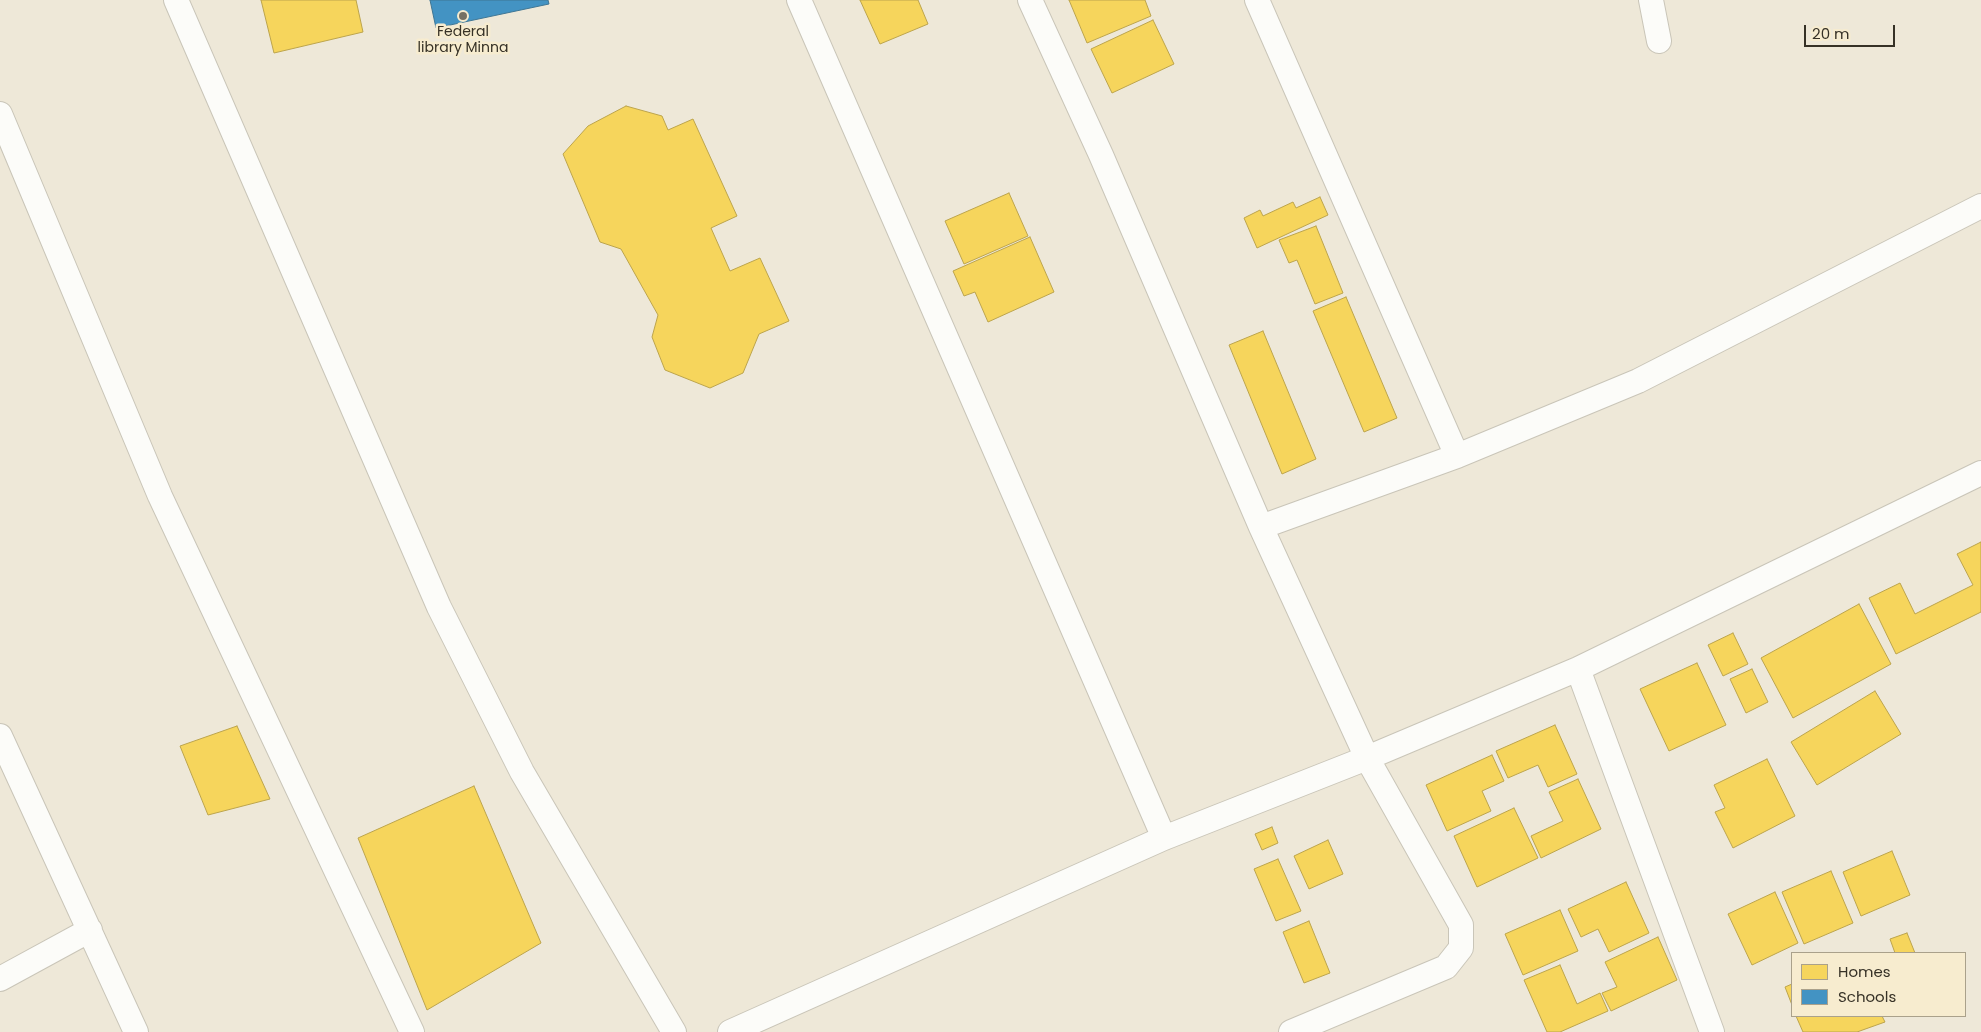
<!DOCTYPE html>
<style>
body{margin:0}
#map{position:relative;width:1981px;height:1032px;overflow:hidden;background:#eee8d8;font-family:Poppins,sans-serif}
canvas{display:block}
.legend{position:absolute;left:1791px;top:952px;width:175px;height:65px;box-sizing:border-box;background:#f7eccf;border:1px solid #aaa18b;margin:0;padding:6px 9px;list-style:none;font-size:15px;color:#363126}
.legend li{display:flex;align-items:center;gap:10px;height:25px}
.legend b{width:25px;border:1px solid #aaa18b}
.scale{position:absolute;left:1804px;top:25px;width:91px;height:22px;box-sizing:border-box;border:2px solid #363126;border-top:0;padding-left:6px;font-size:15px;line-height:18px;white-space:nowrap;color:#363126;-webkit-text-stroke:4px #f7eccf;paint-order:stroke}
</style>
<div id="map">
<canvas width="1981" height="1032"></canvas>
<ul class="legend">
<li><b style="height:14px;background:#f6d55c"></b>Homes</li>
<li><b style="height:14px;background:#4393c3"></b>Schools</li>
</ul>
<div class="scale">20 m</div>
</div>
<script>
const c = document.querySelector('canvas').getContext('2d');
c.lineJoin = 'round';
function fillPath(path, color) { c.fillStyle = color; c.fill(path, 'evenodd'); }
const toPath = rows => new Path2D(rows.map(r => 'M' + r).join(''));
function trace(path, color, width, dash) { c.strokeStyle = color; c.lineWidth = width; c.lineCap = dash ? 'butt' : 'round'; c.setLineDash(dash || []); c.stroke(path); }
function write(font, color, halo, rows, align = 'center') {
  c.font = font + ' Poppins,sans-serif'; c.lineWidth = 5; c.setLineDash([]); c.textBaseline = 'middle'; c.strokeStyle = halo; c.fillStyle = color; for (const [text, x, y, turn = 0] of rows) {
    c.save(); c.translate(x, y); c.rotate((+turn || 0) * Math.PI / 180); c.textAlign = isNaN(turn) ? turn : align; if (halo) c.strokeText(text, 0, 0); c.fillText(text, 0, 0); c.restore();
  }
}
const homes = toPath([
 [261,0,356,0,363,32,274,53,261,0],
 [860,0,918,0,928,24,880,44,860,0],
 [1069,0,1145,0,1151,16,1087,43,1069,0],
 [1153,20,1174,64,1112,93,1091,49,1153,20],
 [626,106,662,116,668,130,693,119,737,216,711,228,730,271,760,258,789,321,759,334,743,373,710,388,665,370,652,337,658,315,621,249,600,242,563,154,588,126,626,106],
 [1009,193,1028,236,964,264,945,221,1009,193],
 [1320,197,1328,215,1257,248,1244,218,1260,210,1263,216,1293,202,1296,208,1320,197],
 [1316,226,1343,293,1315,304,1297,260,1289,263,1279,240,1316,226],
 [1030,237,1054,292,988,322,975,292,964,296,953,271,1030,237],
 [1346,297,1397,418,1364,432,1313,311,1346,297],
 [1263,331,1316,459,1282,474,1229,345,1263,331],
 [1981,542,1981,612,1896,654,1869,598,1900,583,1915,614,1973,585,1957,554,1981,542],
 [1859,604,1891,664,1793,718,1761,658,1859,604],
 [1733,633,1748,664,1723,676,1708,645,1733,633],
 [1697,663,1726,725,1669,751,1640,689,1697,663],
 [1752,669,1768,702,1746,713,1730,679,1752,669],
 [1875,691,1901,734,1817,785,1791,742,1875,691],
 [1555,725,1577,774,1548,787,1538,765,1508,778,1496,751,1555,725],
 [237,726,270,799,208,815,180,746,237,726],
 [1492,755,1504,781,1482,791,1491,811,1447,831,1426,785,1492,755],
 [1767,759,1795,816,1733,848,1715,812,1725,808,1714,785,1767,759],
 [1578,779,1601,829,1541,858,1531,836,1563,821,1549,792,1578,779],
 [474,786,541,943,427,1010,358,838,474,786],
 [1514,808,1538,858,1477,887,1454,836,1514,808],
 [1272,827,1278,843,1262,850,1255,834,1272,827],
 [1328,840,1343,874,1309,889,1294,856,1328,840],
 [1892,851,1910,895,1861,916,1843,872,1892,851],
 [1278,859,1301,911,1276,921,1254,869,1278,859],
 [1831,871,1853,923,1804,944,1782,892,1831,871],
 [1626,882,1649,933,1609,952,1598,929,1581,937,1568,909,1626,882],
 [1775,892,1798,943,1752,965,1728,914,1775,892],
 [1560,910,1578,951,1523,975,1505,934,1560,910],
 [1309,921,1330,973,1304,983,1283,932,1309,921],
 [1907,933,1915,953,1895,953,1890,939,1907,933],
 [1658,937,1677,980,1611,1011,1602,993,1617,987,1605,962,1658,937],
 [1560,965,1577,1004,1600,993,1608,1011,1560,1032,1547,1032,1524,980,1560,965],
 [1792,984,1792,1005,1785,987,1792,984],
 [1796,1016,1882,1016,1885,1022,1857,1032,1803,1032,1796,1016]
]);
const schools = toPath([
 [430,0,548,0,549,4,436,28,430,0]
]);
const street = toPath([
 [176,0,439,607,522,772,674,1032],
 [799,0,1164,838],
 [1030,0,1101,155,1261,527,1367,758,1461,925,1461,948,1446,967,1291,1032],
 [1257,0,1457,456],
 [1651,0,1659,41],
 [0,114,160,496,412,1032],
 [1261,527,1457,456,1638,381,1981,206],
 [1578,669,1712,1032],
 [0,736,136,1032],
 [0,979,90,930],
 [730,1032,1164,838,1367,758,1578,669,1981,473]
]);
const markers = [
 [463,16,5,"#767164"]
];
const poiNames = [
 ["Federal",463,32],
 ["library Minna",463,48]
];
fillPath(homes, '#f6d55c');
trace(homes, '#bca44c', 1);
fillPath(schools, '#4393c3');
trace(schools, '#3f7694', 1);
trace(street, '#c9c5b8', 26);
trace(street, '#fcfcf9', 24);
for (const [x, y, r, color] of markers) { const dot = new Path2D(); dot.arc(x, y, r, 0, 2 * Math.PI); c.fillStyle = color; c.fill(dot); trace(dot, '#f7eccf', 2); }
write('14px', '#363126', '#f7eccf', poiNames);
</script>
